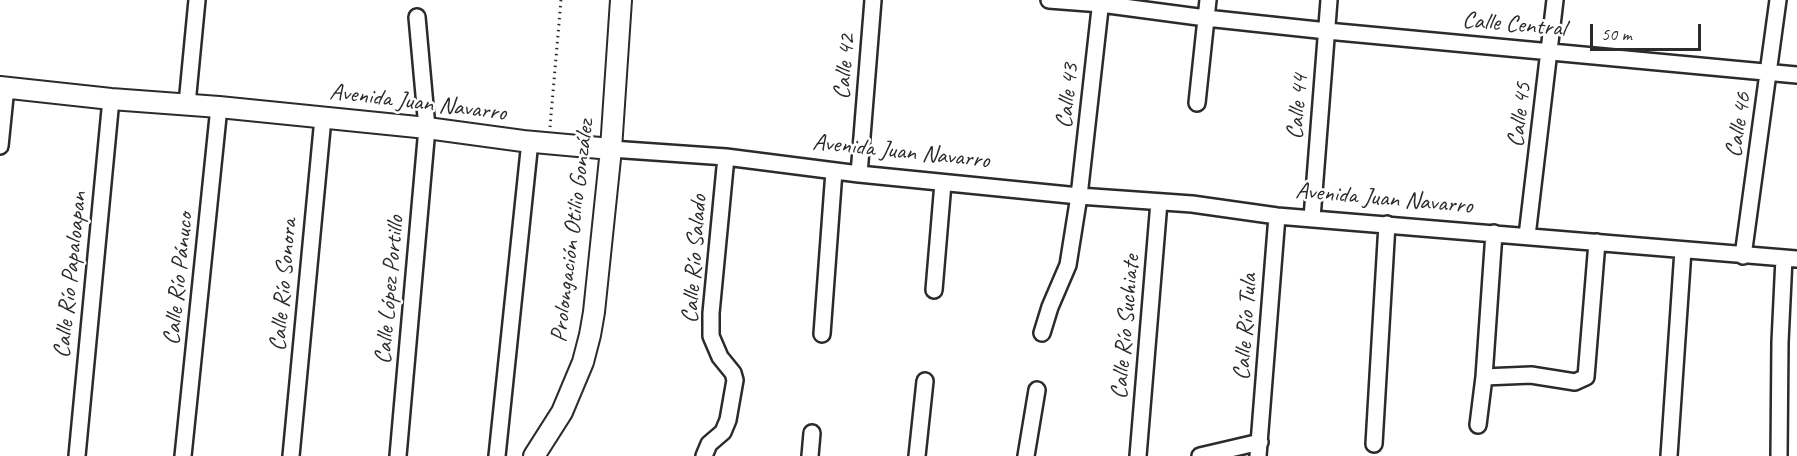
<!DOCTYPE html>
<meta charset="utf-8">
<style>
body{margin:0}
#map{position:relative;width:1797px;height:456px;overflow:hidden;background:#fff;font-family:Caveat,sans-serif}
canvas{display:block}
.scale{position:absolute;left:1590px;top:24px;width:111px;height:27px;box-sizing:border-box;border:3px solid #2b2b2b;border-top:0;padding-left:8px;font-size:18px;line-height:21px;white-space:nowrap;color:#2b2b2b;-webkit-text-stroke:4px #fff;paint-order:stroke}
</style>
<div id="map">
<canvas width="1797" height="456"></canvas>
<div class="scale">50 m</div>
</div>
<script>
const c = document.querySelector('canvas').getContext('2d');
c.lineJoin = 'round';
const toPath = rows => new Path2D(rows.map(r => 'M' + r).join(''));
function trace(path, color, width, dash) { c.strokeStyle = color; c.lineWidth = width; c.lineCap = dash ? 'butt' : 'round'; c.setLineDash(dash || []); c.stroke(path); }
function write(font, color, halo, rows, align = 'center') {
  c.font = font + ' Caveat,sans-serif'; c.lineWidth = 5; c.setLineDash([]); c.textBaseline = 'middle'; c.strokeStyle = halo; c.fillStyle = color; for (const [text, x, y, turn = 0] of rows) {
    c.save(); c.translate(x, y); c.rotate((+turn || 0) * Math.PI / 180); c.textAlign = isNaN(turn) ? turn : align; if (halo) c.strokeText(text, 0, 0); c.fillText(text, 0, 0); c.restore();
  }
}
const path = toPath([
 [550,127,561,0]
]);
const minor = toPath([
 [1049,0,1101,4,1206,18,1327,31,1797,75],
 [1197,103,1208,0],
 [187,104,197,0],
 [0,146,6,87],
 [611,149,726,157,859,174,1079,196,1192,204,1277,216,1797,259],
 [859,174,873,0],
 [1312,218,1329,0],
 [1527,236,1555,0],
 [1743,256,1778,0],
 [934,290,943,183],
 [1042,333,1050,307,1068,265,1079,196,1101,0],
 [822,334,834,171],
 [1484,377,1531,375,1575,382,1586,377,1597,242],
 [1478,425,1484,377,1494,233],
 [1374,444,1387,224],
 [77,456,111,99],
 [183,456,219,107],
 [291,456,323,118],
 [398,456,427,128,417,17],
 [497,456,530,141],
 [704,456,709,444,723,432,728,420,735,380,733,373,720,357,711,336,711,313,726,157],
 [810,456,812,433],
 [917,456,925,381],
 [1026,456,1037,390],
 [1138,456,1159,202],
 [1200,456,1260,442],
 [1258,456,1277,216],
 [1669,456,1683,250],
 [1779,456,1780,342,1784,258]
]);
const major = toPath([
 [0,87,111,99,219,107,427,128,523,141,611,149],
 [534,456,562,412,583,362,590,335,594,312,611,149,621,0]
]);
const streetNames = [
 ["Calle Central",1514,25,5],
 ["Calle 42",845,67,-85],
 ["Calle 43",1068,96,-84],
 ["Avenida Juan Navarro",418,103,7],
 ["Calle 44",1298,107,-85],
 ["Calle 45",1520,115,-83],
 ["Calle 46",1739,125,-81],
 ["Avenida Juan Navarro",901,152,6],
 ["Avenida Juan Navarro",1384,199,5],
 ["Prolongación Otilio González",573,231,-83],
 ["Calle Río Salado",695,259,-86],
 ["Calle Río Papaloapan",71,275,-84],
 ["Calle Río Pánuco",179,279,-84],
 ["Calle Río Sonora",284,285,-85],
 ["Calle López Portillo",390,290,-85],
 ["Calle Río Suchiate",1126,327,-85],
 ["Calle Río Tula",1246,327,-86]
];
trace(minor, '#2b2b2b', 20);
trace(major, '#2b2b2b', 24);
trace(path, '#2b2b2b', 3, [1.5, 4.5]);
trace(minor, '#fff', 15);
trace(major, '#fff', 20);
write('24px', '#2b2b2b', '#fff', streetNames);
</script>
